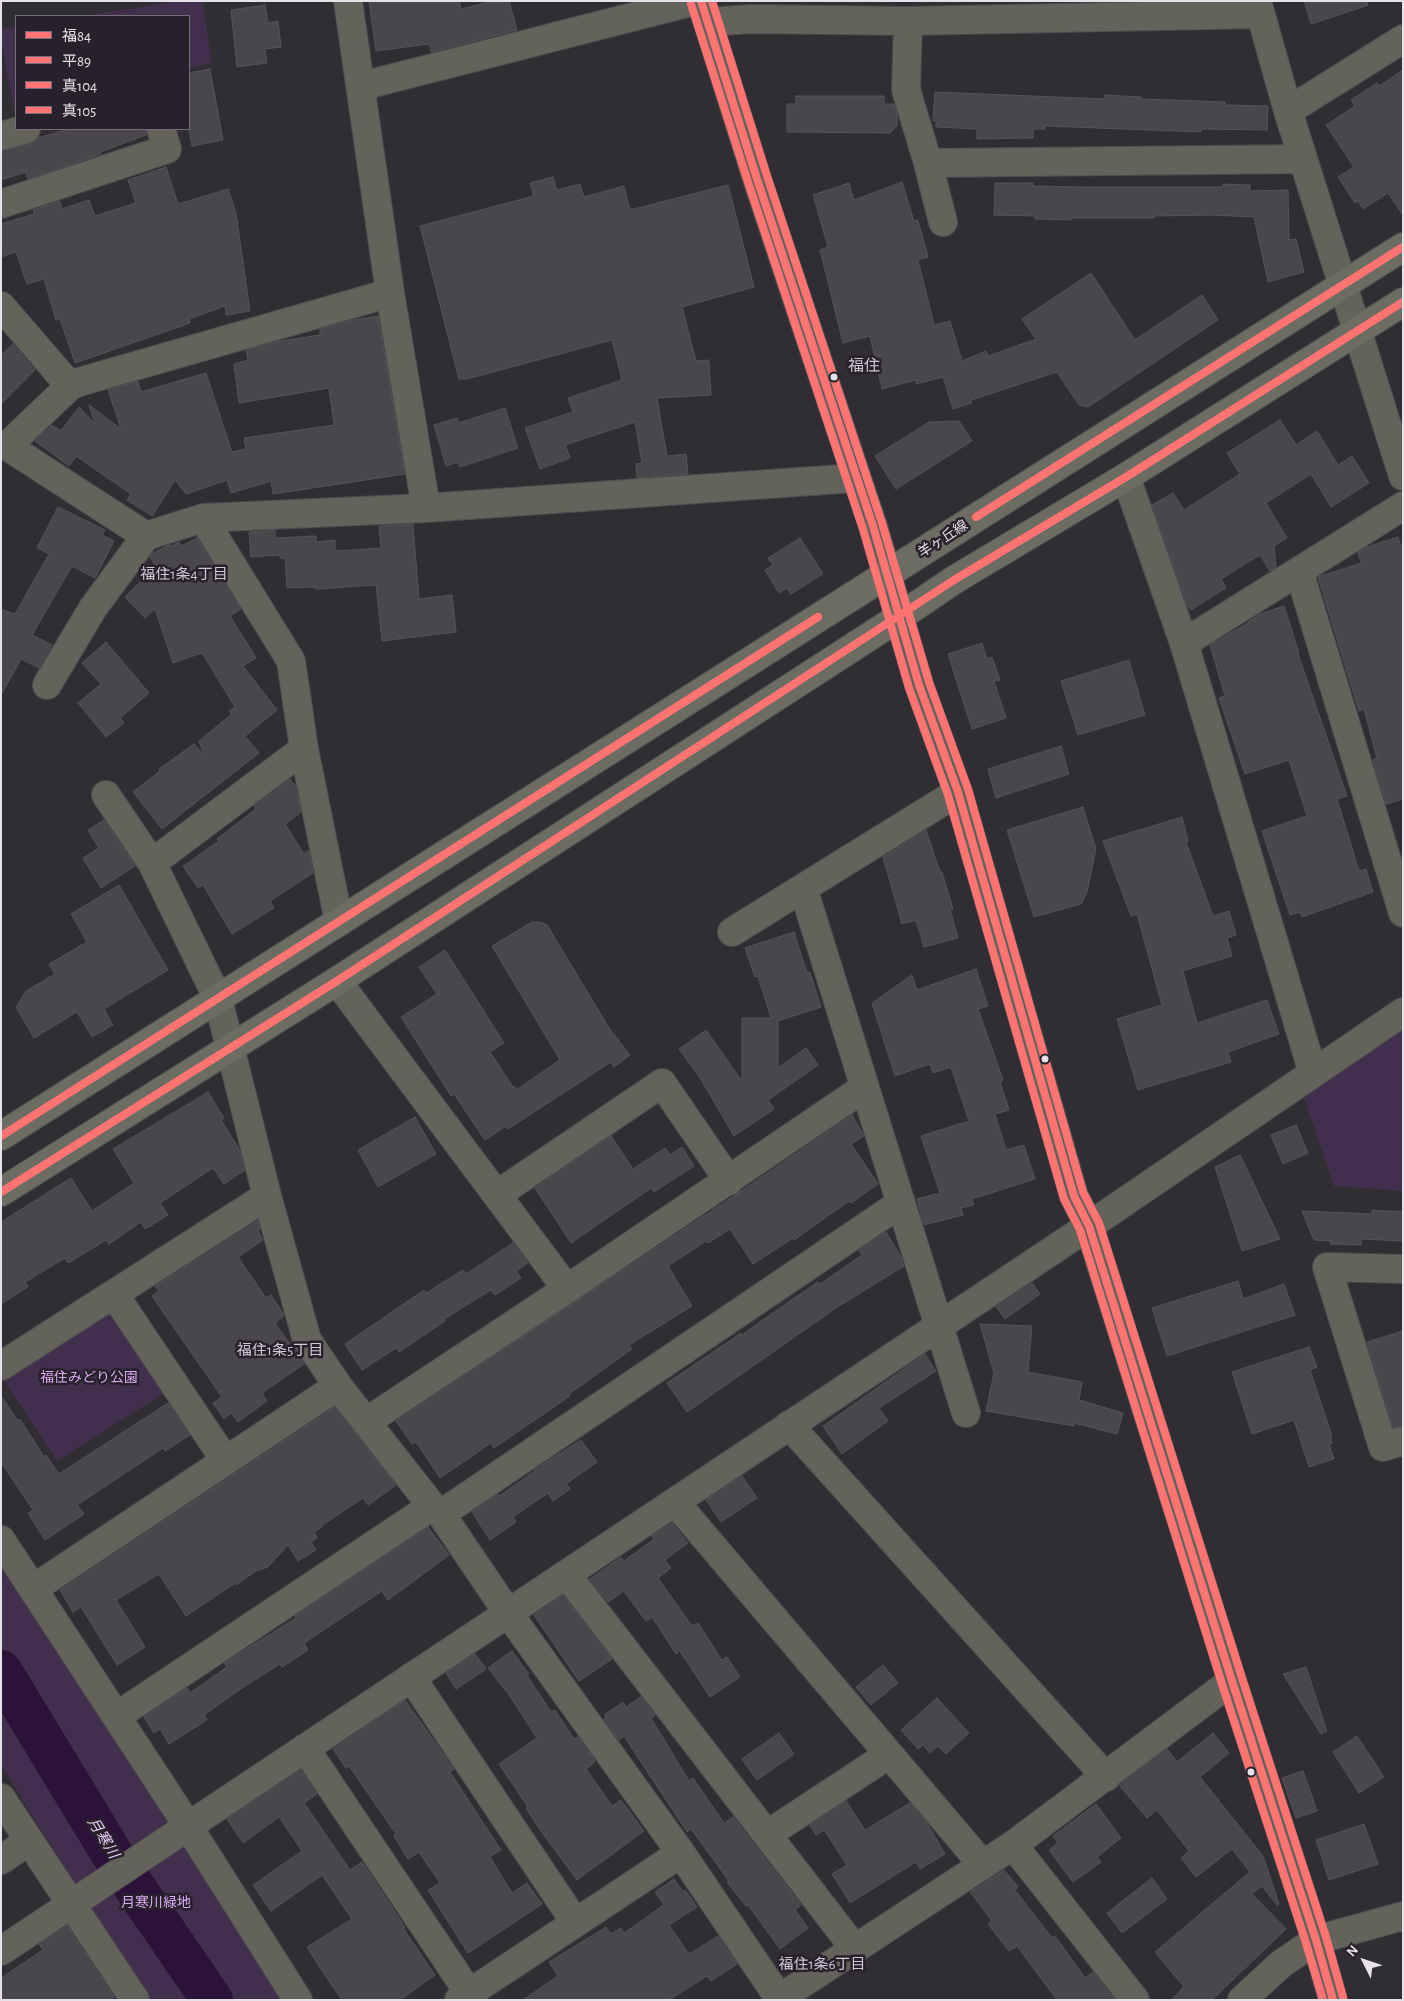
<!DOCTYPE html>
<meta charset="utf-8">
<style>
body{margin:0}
#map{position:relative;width:1404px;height:2001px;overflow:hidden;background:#312e33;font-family:"Alegreya Sans","Noto Sans JP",sans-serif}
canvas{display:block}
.frame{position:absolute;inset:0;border:2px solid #e7e2e9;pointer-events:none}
.legend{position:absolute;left:15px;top:15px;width:175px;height:115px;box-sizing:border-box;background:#28212c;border:1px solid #746e78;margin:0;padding:6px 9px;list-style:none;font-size:15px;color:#e7e2e9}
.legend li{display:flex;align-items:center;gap:10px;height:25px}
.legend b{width:25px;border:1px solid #746e78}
.north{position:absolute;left:1339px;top:1936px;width:50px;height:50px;-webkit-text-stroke:4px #28212c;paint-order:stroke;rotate:311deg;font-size:14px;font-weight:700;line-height:20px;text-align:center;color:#e7e2e9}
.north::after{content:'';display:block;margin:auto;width:18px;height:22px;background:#e7e2e9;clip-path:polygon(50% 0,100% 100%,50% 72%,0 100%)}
</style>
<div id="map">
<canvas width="1404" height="2001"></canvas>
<div class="frame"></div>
<ul class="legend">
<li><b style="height:6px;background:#ff7373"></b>福84</li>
<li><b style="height:6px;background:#ff7373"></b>平89</li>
<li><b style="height:6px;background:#ff7373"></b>真104</li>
<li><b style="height:6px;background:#ff7373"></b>真105</li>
</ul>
<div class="north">N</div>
</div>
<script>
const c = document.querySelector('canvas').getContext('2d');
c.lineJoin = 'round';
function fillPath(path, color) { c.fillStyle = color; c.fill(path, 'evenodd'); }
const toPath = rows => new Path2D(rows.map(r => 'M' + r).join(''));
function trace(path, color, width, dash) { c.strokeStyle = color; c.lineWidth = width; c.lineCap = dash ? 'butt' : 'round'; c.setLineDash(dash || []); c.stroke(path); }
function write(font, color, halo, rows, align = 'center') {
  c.font = font + ' "Alegreya Sans","Noto Sans JP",sans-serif'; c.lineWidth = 5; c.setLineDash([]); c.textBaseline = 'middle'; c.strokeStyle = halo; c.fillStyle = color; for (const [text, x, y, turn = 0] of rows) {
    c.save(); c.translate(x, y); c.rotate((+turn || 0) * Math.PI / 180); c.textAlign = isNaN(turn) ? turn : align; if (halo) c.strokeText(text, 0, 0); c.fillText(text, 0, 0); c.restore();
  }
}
const green = toPath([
 [178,1,203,1,211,62,189,69,189,16,83,16],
 [16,27,16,119,1,41,1,29],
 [1403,1026,1403,1191,1334,1186,1303,1095],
 [110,1311,168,1391,57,1461,1,1376],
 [1,1554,285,2000,147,2000,1,1765]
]);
const river = toPath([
 [1,1671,112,1854,212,2000]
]);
const building = toPath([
 [369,1,459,1,461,9,493,1,509,1,517,30,431,52,429,44,376,51,369,1],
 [1304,1,1367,1,1368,5,1311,24,1304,1],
 [265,5,268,23,278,21,281,47,265,49,267,63,237,67,231,10,265,5],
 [210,69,223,140,192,146,189,129,189,73,210,69],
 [1403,70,1403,215,1388,193,1363,209,1358,201,1355,203,1338,177,1354,167,1326,125,1355,106,1351,100,1377,83,1379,86,1403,70],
 [935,92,1105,99,1105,95,1141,97,1141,99,1225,102,1225,105,1268,106,1267,130,1201,129,1201,132,1045,126,1045,129,1033,129,1033,138,977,139,977,129,936,127,936,121,933,121,935,92],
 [796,96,884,96,884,104,894,104,897,114,897,126,890,133,787,132,787,104,796,104,796,96],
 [69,129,146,129,146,135,100,152,101,154,28,179,26,172,1,180,1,151,30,144,38,138,69,129],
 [166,167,178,204,228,189,236,213,250,311,226,315,225,306,189,319,190,323,75,363,60,319,56,320,44,279,27,284,16,252,1,257,1,224,34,214,33,210,60,201,62,209,89,200,95,216,136,203,128,180,166,167],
 [553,177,557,190,580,184,584,197,624,186,630,210,728,185,754,287,682,307,696,361,709,360,711,395,657,398,667,456,686,454,688,474,637,478,636,464,642,463,635,422,565,445,570,458,540,469,525,428,573,412,568,398,622,380,612,340,467,379,459,379,420,226,534,196,530,183,553,177],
 [902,182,914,221,918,220,928,257,918,260,934,325,950,321,962,361,986,351,988,356,1036,339,1022,319,1091,273,1135,340,1202,295,1218,320,1088,407,1079,405,1057,372,971,400,972,403,953,409,943,377,916,384,916,380,882,389,870,336,843,343,820,250,828,247,813,195,849,183,854,200,902,182],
 [995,183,1033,183,1033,186,1080,187,1223,187,1223,184,1250,185,1250,191,1288,190,1289,240,1296,239,1304,272,1268,282,1254,217,1212,215,1154,216,1154,218,1071,218,1071,220,1035,219,1035,216,994,215,995,183],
 [378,316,405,474,273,494,271,481,231,493,227,480,186,494,175,480,152,516,127,500,131,494,76,456,69,466,35,441,52,425,61,431,79,407,95,424,89,405,121,429,108,390,138,381,141,392,206,373,232,452,246,449,244,438,334,425,329,388,239,403,234,364,248,360,246,350,274,342,320,335,320,329,353,320,378,316],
 [13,344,35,370,1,404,1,355,13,344],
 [505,408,518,448,460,467,458,462,446,466,434,425,457,418,459,423,505,408],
 [1280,420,1296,445,1317,431,1338,465,1352,456,1369,483,1331,507,1311,474,1266,503,1287,538,1274,546,1276,567,1270,571,1260,555,1221,579,1226,588,1191,610,1187,604,1152,505,1173,493,1184,510,1240,474,1227,453,1280,420],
 [959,421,972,441,896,489,875,456,929,422,959,421],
 [58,507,105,530,102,535,114,541,95,578,72,566,32,635,52,645,39,668,21,659,1,695,1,609,15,614,49,554,37,548,58,507],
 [413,524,419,599,452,595,456,632,382,641,376,585,316,589,315,587,287,588,285,558,280,558,280,555,251,557,249,532,275,530,275,538,316,536,316,542,335,540,335,551,381,548,379,526,413,524],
 [1398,537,1403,552,1403,799,1386,804,1373,760,1377,758,1364,709,1359,711,1318,577,1361,563,1358,552,1367,547,1398,537],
 [197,538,241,609,230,616,256,658,243,666,277,710,245,736,259,753,162,829,133,792,160,771,159,769,194,744,204,755,199,741,232,714,229,711,235,707,202,653,173,663,155,609,145,618,125,597,156,567,150,557,152,554,166,546,170,545,171,546,179,542,182,546,197,538],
 [800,538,823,574,791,594,787,588,779,593,765,570,773,565,768,558,800,538],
 [1284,606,1299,653,1298,654,1347,796,1337,799,1359,871,1366,869,1373,892,1302,917,1300,912,1290,915,1262,831,1307,816,1289,760,1245,774,1219,698,1225,696,1210,645,1248,623,1248,622,1260,614,1284,606],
 [106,642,149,693,120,718,124,723,106,737,78,703,101,684,82,663,106,642],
 [982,643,987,659,992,657,1000,680,994,681,1006,718,972,729,948,654,982,643],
 [1129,660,1145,715,1078,735,1061,681,1129,660],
 [1061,746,1069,774,996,798,988,769,1061,746],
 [290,779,296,787,301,812,285,824,304,854,309,850,313,873,270,901,274,908,232,934,203,885,198,888,183,866,219,841,217,839,256,809,254,806,290,779],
 [1083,807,1096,849,1087,892,1081,904,1034,917,1007,830,1083,807],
 [1182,817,1188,841,1186,842,1213,916,1229,911,1236,935,1227,938,1232,956,1183,971,1197,1023,1267,1000,1279,1034,1228,1052,1231,1062,1138,1090,1117,1019,1162,1005,1137,914,1131,916,1103,841,1182,817],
 [104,820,135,866,101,888,83,858,99,848,88,830,104,820],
 [926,830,940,872,942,872,953,909,950,910,958,938,924,947,916,920,902,924,883,857,926,830],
 [119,885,168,970,104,1009,113,1025,92,1037,77,1012,34,1038,16,1007,26,991,55,974,49,964,87,942,71,914,119,885],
 [532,922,540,922,547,925,609,1028,630,1055,614,1067,611,1062,508,1129,506,1126,485,1140,454,1094,451,1096,401,1017,437,994,419,967,445,950,504,1043,490,1052,513,1087,514,1086,516,1090,560,1060,492,946,532,922],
 [794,932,807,973,810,972,821,1007,778,1021,778,1068,806,1048,818,1065,768,1100,774,1109,734,1136,702,1081,679,1049,706,1030,742,1081,742,1018,771,1018,758,976,755,977,745,948,794,932],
 [976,969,988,1006,978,1009,1003,1080,1000,1082,1009,1110,995,1114,1006,1150,1024,1145,1035,1179,972,1199,974,1205,961,1208,963,1215,924,1225,917,1199,940,1193,921,1136,969,1121,951,1067,933,1073,930,1064,895,1076,872,1003,912,975,917,990,976,969],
 [208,1092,224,1118,221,1120,239,1149,245,1170,224,1184,213,1168,160,1203,168,1215,145,1229,141,1222,109,1244,106,1240,68,1263,65,1258,25,1282,28,1287,1,1304,1,1222,71,1178,92,1211,134,1183,113,1149,208,1092],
 [852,1115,864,1136,851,1144,878,1184,851,1203,849,1201,794,1240,793,1238,753,1264,730,1229,708,1243,706,1241,668,1266,692,1306,629,1345,632,1349,569,1394,570,1396,494,1448,491,1443,440,1478,416,1442,412,1444,396,1421,737,1194,852,1115],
 [415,1117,436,1154,378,1187,358,1150,415,1117],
 [1296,1125,1308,1153,1283,1164,1271,1135,1296,1125],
 [611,1136,633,1169,665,1148,670,1155,682,1147,694,1166,654,1192,651,1188,571,1243,535,1188,611,1136],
 [1240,1155,1280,1239,1242,1251,1215,1167,1240,1155],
 [1372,1210,1403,1212,1403,1241,1361,1239,1361,1245,1330,1244,1331,1241,1314,1240,1302,1211,1372,1214,1372,1210],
 [258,1221,260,1229,258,1231,263,1240,238,1257,266,1298,271,1295,283,1313,284,1316,275,1323,304,1364,262,1393,267,1401,238,1422,231,1413,224,1419,213,1403,222,1397,152,1296,159,1291,155,1286,258,1221],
 [886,1232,901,1257,904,1266,839,1306,687,1412,667,1383,741,1333,742,1335,784,1305,818,1282,820,1284,862,1255,859,1250,886,1232],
 [513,1243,528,1263,516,1271,521,1278,495,1295,491,1290,444,1319,445,1321,399,1352,396,1348,362,1370,345,1344,424,1290,426,1293,463,1270,466,1274,513,1243],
 [1238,1281,1243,1299,1284,1284,1295,1315,1167,1356,1152,1308,1238,1281],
 [1032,1283,1040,1294,1005,1319,996,1307,1032,1283],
 [980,1324,1032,1326,1028,1372,1082,1382,1079,1400,1123,1413,1117,1434,1074,1423,1074,1426,986,1411,994,1373,980,1324],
 [1403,1331,1403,1426,1393,1428,1367,1342,1403,1331],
 [1309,1347,1317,1367,1310,1370,1332,1436,1330,1436,1332,1443,1329,1444,1334,1459,1309,1467,1294,1420,1252,1434,1232,1372,1309,1347],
 [925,1354,936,1371,879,1408,888,1421,842,1454,823,1426,925,1354],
 [1,1396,18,1421,20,1419,44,1457,46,1455,59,1474,168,1403,190,1435,165,1451,163,1448,77,1505,84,1514,45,1540,28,1513,33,1510,1,1462,1,1396],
 [335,1407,396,1485,368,1505,363,1498,321,1526,322,1527,314,1532,317,1538,311,1542,316,1550,298,1561,288,1545,268,1567,256,1571,236,1585,235,1583,186,1616,159,1574,116,1600,145,1647,117,1665,81,1607,73,1612,60,1590,335,1407],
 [581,1440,597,1462,566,1484,570,1489,553,1501,548,1493,513,1517,516,1522,490,1540,472,1512,498,1494,499,1496,535,1471,534,1470,581,1440],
 [742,1476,757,1498,721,1522,706,1500,742,1476],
 [672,1523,688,1543,665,1560,671,1568,658,1578,692,1626,698,1623,722,1660,727,1657,740,1677,710,1697,680,1651,676,1654,652,1617,646,1621,624,1591,608,1602,590,1579,621,1557,624,1561,654,1539,652,1536,672,1523],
 [428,1527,449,1555,388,1600,382,1591,304,1643,308,1650,282,1667,280,1664,242,1688,204,1715,207,1720,169,1744,160,1729,154,1733,144,1717,187,1688,190,1693,227,1667,224,1663,296,1618,295,1616,428,1527],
 [563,1595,612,1659,579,1681,534,1615,563,1595],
 [512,1651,529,1674,527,1675,551,1712,555,1710,574,1739,578,1737,593,1757,595,1762,586,1769,612,1806,621,1800,644,1831,577,1880,538,1827,526,1808,528,1807,499,1764,537,1738,506,1690,505,1690,488,1668,512,1651],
 [475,1654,486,1669,456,1689,446,1673,475,1654],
 [883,1665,898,1683,871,1705,856,1687,883,1665],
 [1306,1667,1327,1731,1321,1734,1283,1674,1306,1667],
 [641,1697,655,1715,651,1718,689,1781,693,1778,724,1823,733,1817,801,1905,795,1910,808,1928,780,1949,748,1905,746,1906,727,1882,729,1881,691,1829,687,1832,624,1736,619,1740,604,1719,606,1717,604,1715,623,1702,626,1707,641,1697],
 [937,1698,969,1733,946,1754,938,1746,930,1753,923,1745,918,1749,901,1730,937,1698],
 [405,1700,454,1769,450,1772,501,1850,490,1857,512,1893,527,1883,542,1904,468,1953,428,1890,440,1883,419,1852,408,1859,394,1836,396,1834,349,1766,346,1768,333,1749,405,1700],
 [779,1733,794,1754,757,1780,742,1759,779,1733],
 [1213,1733,1229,1753,1200,1777,1263,1856,1279,1904,1277,1905,1262,1886,1252,1894,1286,1929,1212,2000,1171,2000,1184,1987,1155,1952,1250,1872,1232,1849,1196,1877,1181,1858,1189,1851,1157,1810,1147,1818,1119,1785,1167,1749,1177,1762,1213,1733],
 [1357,1736,1384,1777,1359,1793,1333,1752,1357,1736],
 [301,1770,317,1794,304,1803,350,1870,362,1862,405,1927,403,1928,435,1975,400,2000,342,2000,321,1969,307,1947,352,1919,322,1875,271,1911,253,1885,302,1851,279,1817,243,1843,227,1819,301,1770],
 [1303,1771,1317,1811,1296,1818,1282,1778,1303,1771],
 [846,1801,865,1830,910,1803,927,1823,945,1854,920,1869,916,1862,850,1903,832,1874,847,1865,824,1830,816,1835,810,1825,846,1801],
 [1096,1804,1121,1838,1097,1857,1101,1862,1073,1882,1049,1850,1058,1843,1053,1836,1096,1804],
 [1364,1824,1378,1864,1329,1880,1316,1840,1364,1824],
 [1004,1870,1018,1887,1015,1890,1052,1938,1055,1936,1085,1978,1093,1972,1115,2000,1057,2000,1017,1946,1009,1951,988,1924,992,1921,970,1892,1004,1870],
 [1152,1878,1167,1899,1122,1933,1107,1913,1152,1878],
 [674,1879,683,1892,685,1890,697,1907,669,1925,689,1954,718,1936,737,1964,711,1981,707,1976,669,2000,523,2000,558,1976,549,1962,606,1927,611,1934,621,1928,624,1933,664,1905,655,1892,674,1879],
 [67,1926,114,1997,110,2000,1,2000,1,1978,43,1950,39,1944,67,1926]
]);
const minor = toPath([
 [348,1,390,293,426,508],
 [701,1,757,179,873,526,919,685,958,792,1074,1196,1089,1226,1232,1681,1316,1940,1333,2000],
 [1257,1,1288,111,1403,476],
 [908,21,906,90,928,163,943,222],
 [708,22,751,19,908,21,1260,14],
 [362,86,695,1],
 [1288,111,1403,39],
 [1,136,26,129],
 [928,163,1303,159],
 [1,204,167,149,161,129],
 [1,306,70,386,7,446,146,536,93,608,47,685],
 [70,386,79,382,390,293],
 [1126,477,1184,643,1313,1073],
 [1403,506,1299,571,1403,913],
 [203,518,291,661,304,749,339,922],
 [146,536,203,518,426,508,855,478],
 [1184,643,1299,571],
 [304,749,152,863,218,999,267,1196,307,1340,338,1386,366,1422,432,1506,441,1514,508,1613,681,1853,779,1998],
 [106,795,152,863],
 [803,888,966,1413],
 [732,932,958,792],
 [337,981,567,1289],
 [498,1194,662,1083,729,1181],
 [1403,1269,1327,1267,1383,1447,1403,1441],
 [114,1294,225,1460],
 [1,1366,267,1196],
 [366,1422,567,1289,864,1088],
 [789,1425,1106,1777],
 [675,1502,983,1865],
 [441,1514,901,1203],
 [1,1540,188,1826,298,2000],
 [567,1575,855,1949],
 [33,1589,338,1386],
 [411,1677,575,1922],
 [117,1716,432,1506],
 [305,1748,469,1993],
 [1,1798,135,2000],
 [768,1834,888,1755],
 [1013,1845,1135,2000],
 [1,1860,29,1841],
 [1,1951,1089,1226,1403,1012],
 [459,2000,681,1853],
 [777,2000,1013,1845,1232,1681],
 [1242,2000,1281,1964,1316,1940,1403,1916]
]);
const major = toPath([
 [1,1136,1403,247],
 [1,1192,337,981,898,618,954,580,1126,477,1403,302]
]);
const bus1 = toPath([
 [701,1,757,179,873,526,919,685,958,792,1074,1196,1089,1226,1232,1681,1316,1940,1333,2000]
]);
const bus2 = toPath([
 [976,517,1403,247],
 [1,1136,818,617],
 [1,1192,337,981,954,580,1126,477,1403,302]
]);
const bus3 = toPath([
 [691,4,748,182,863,529,909,688,948,795,1064,1199,1080,1230,1222,1684,1306,1943,1323,2000]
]);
const bus4 = toPath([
 [712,1,767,176,882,523,929,682,968,789,1083,1192,1099,1223,1242,1678,1326,1937,1343,1997]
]);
const markers = [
 [834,377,4.5,"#e7e2e9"],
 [1045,1059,4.5,"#e7e2e9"],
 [1251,1772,4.5,"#e7e2e9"]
];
const streetNames = [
 ["羊ヶ丘線",943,539,-33]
];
const parkNames = [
 ["福住みどり公園",89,1378],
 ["月寒川緑地",156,1903]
];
const neighbourhoodNames = [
 ["福住1条4丁目",184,574],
 ["福住1条5丁目",280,1350],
 ["福住1条6丁目",822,1964]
];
const waterNames = [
 ["月寒川",103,1838,58]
];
const quarterNames = [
 ["福住",864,366]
];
fillPath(green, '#422f4d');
trace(river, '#2c1239', 42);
fillPath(building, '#4a474c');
trace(building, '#565358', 1);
trace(minor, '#4e4c4f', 30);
trace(major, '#4e4c4f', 30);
trace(minor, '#63625b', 28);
trace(major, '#6d6c62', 28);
trace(bus1, '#ff7373', 8);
trace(bus2, '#ff7373', 8);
trace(bus3, '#ff7373', 8);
trace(bus4, '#ff7373', 8);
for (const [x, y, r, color] of markers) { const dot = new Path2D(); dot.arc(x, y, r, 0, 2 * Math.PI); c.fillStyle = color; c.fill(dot); trace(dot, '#28212c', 2); }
write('14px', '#e7e2e9', '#28212c', streetNames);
write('14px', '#dbaaf4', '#28212c', parkNames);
write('15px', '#d0c7d5', '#28212c', neighbourhoodNames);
write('italic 15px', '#e7caf7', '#28212c', waterNames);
write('16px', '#d0c7d5', '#28212c', quarterNames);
</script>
